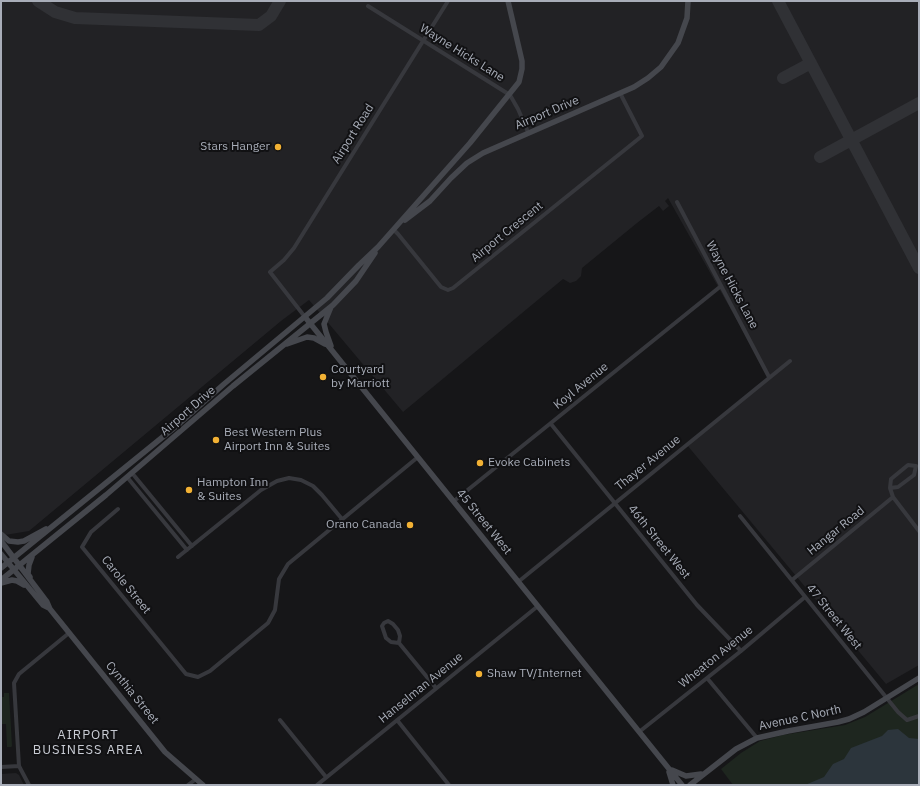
<!DOCTYPE html>
<style>
body{margin:0}
#map{position:relative;width:920px;height:786px;overflow:hidden;background:#161618;font-family:"IBM Plex Sans",sans-serif}
canvas{display:block}
.frame{position:absolute;inset:0;border:2px solid #a8adb8;pointer-events:none}
</style>
<div id="map">
<canvas width="920" height="786"></canvas>
<div class="frame"></div>
</div>
<script>
const c = document.querySelector('canvas').getContext('2d');
c.lineJoin = 'round';
function fillPath(path, color) { c.fillStyle = color; c.fill(path, 'evenodd'); }
const toPath = rows => new Path2D(rows.map(r => 'M' + r).join(''));
function trace(path, color, width, dash) { c.strokeStyle = color; c.lineWidth = width; c.lineCap = dash ? 'butt' : 'round'; c.setLineDash(dash || []); c.stroke(path); }
function write(font, color, halo, rows, align = 'center') {
  c.font = font + ' "IBM Plex Sans",sans-serif'; c.lineWidth = 4; c.setLineDash([]); c.textBaseline = 'middle'; c.strokeStyle = halo; c.fillStyle = color; for (const [text, x, y, turn = 0] of rows) {
    c.save(); c.translate(x, y); c.rotate((+turn || 0) * Math.PI / 180); c.textAlign = isNaN(turn) ? turn : align; if (halo) c.strokeText(text, 0, 0); c.fillText(text, 0, 0); c.restore();
  }
}
const built = toPath([
 [1,1,919,1,919,665,886,684,687,445,769,377,668,198,665,201,669,206,663,211,659,206,637,223,582,268,581,276,576,281,570,283,563,279,403,412,309,300,281,321,29,531,5,535,1,530],
 [16,773,19,775,24,785,1,785,1,774]
]);
const green = toPath([
 [919,684,919,785,733,785,721,769,741,753,760,741,783,735,845,725,865,717],
 [4,693,9,693,12,746,11,747,7,747,6,724,1,724,1,697,4,697]
]);
const water = toPath([
 [898,729,909,738,919,739,919,785,805,785,824,777,833,764,844,759,851,748,882,736,888,730]
]);
const taxiway = toPath([
 [38,1,55,12,75,18,259,25,271,16,280,1],
 [778,1,919,268],
 [783,78,811,63],
 [820,157,919,103]
]);
const street = toPath([
 [368,6,510,95,518,109,528,132],
 [677,202,769,377],
 [394,230,398,234,441,287,448,290,453,288,642,136,620,93],
 [305,317,270,272,284,260,294,248,448,1],
 [551,424,697,605,741,651],
 [132,473,192,546],
 [127,477,187,550],
 [893,497,919,531],
 [454,501,721,286],
 [118,509,91,532,82,547,186,674,198,677,210,671,268,623,275,610,279,579,288,564,418,457],
 [740,516,898,712,907,720,919,716],
 [178,557,261,490,277,481,289,478,301,480,313,486,322,495,342,519],
 [792,580,893,497,890,488,891,479,908,465,916,466,914,475,898,487,890,488],
 [518,582,790,361],
 [399,643,391,642,386,638,382,626,384,623,388,621,393,624,398,630,400,636,399,643,436,688],
 [707,678,757,738],
 [280,720,326,777],
 [397,720,449,785],
 [639,732,741,651,805,597],
 [1,767,19,766],
 [29,785,19,766,14,683,19,674,69,633],
 [188,785,196,779],
 [317,785,538,606]
]);
const secondary = toPath([
 [405,220,430,201,451,178,467,163,483,153,634,87,648,78,661,67,678,43,687,18,688,1],
 [305,317,682,785],
 [287,344,307,337,314,338,325,344],
 [331,346,326,332,324,324,331,307],
 [1,534,9,541,18,542,24,541,46,529],
 [1,541,47,602,50,609,165,752,203,785],
 [1,554,43,605,49,608],
 [1,568,180,423,224,384,327,298,359,265,378,247,470,143,519,82,522,69,522,61,508,1],
 [30,577,28,574,29,565,32,557],
 [1,580,106,495,233,386,333,305,356,281,375,253],
 [1,583,12,580,17,581,24,585],
 [672,770,686,776,701,774],
 [669,772,673,785],
 [690,785,736,749,757,738,788,731,838,722,849,719,864,712,919,678]
]);
const markers = [
 [278,147,4,"#f2b134"],
 [323,377,4,"#f2b134"],
 [216,440,4,"#f2b134"],
 [480,463,4,"#f2b134"],
 [189,490,4,"#f2b134"],
 [410,525,4,"#f2b134"],
 [479,674,4,"#f2b134"]
];
const streetNames = [
 ["Wayne Hicks Lane",462,53,32],
 ["Airport Drive",547,113,-23],
 ["Airport Road",353,134,-58],
 ["Airport Crescent",507,232,-39],
 ["Wayne Hicks Lane",732,285,62],
 ["Koyl Avenue",581,386,-39],
 ["Airport Drive",188,411,-41],
 ["Thayer Avenue",648,463,-39],
 ["45 Street West",484,522,51],
 ["Hangar Road",836,531,-39],
 ["46th Street West",659,542,51],
 ["Carole Street",126,585,51],
 ["47 Street West",834,617,51],
 ["Wheaton Avenue",716,657,-39],
 ["Hanselman Avenue",421,688,-39],
 ["Cynthia Street",132,693,51],
 ["Avenue C North",800,718,-12]
];
const poiNames = [
 ["Stars Hanger",270,147,"right"],
 ["Courtyard",331,370],
 ["by Marriott",331,384],
 ["Best Western Plus",224,433],
 ["Airport Inn & Suites",224,447],
 ["Evoke Cabinets",488,463],
 ["Hampton Inn",197,483],
 ["& Suites",197,497],
 ["Orano Canada",402,525,"right"],
 ["Shaw TV/Internet",487,674]
];
const neighbourhoodNames = [
 ["AIRPORT",88,735],
 ["BUSINESS AREA",88,750]
];
fillPath(built, '#222225');
fillPath(green, '#1e261f');
fillPath(water, '#2c353c');
trace(taxiway, '#303135', 12);
trace(street, '#37383d', 4);
trace(secondary, '#45474d', 5.5);
for (const [x, y, r, color] of markers) { const dot = new Path2D(); dot.arc(x, y, r, 0, 2 * Math.PI); c.fillStyle = color; c.fill(dot); trace(dot, '#111113', 1.5); }
write('12px', '#a8adb8', '#111113', streetNames);
write('12px', '#a8adb8', '#111113', poiNames, 'left');
c.letterSpacing = '1px';
write('13px', '#c9ccd4', '#111113', neighbourhoodNames);
c.letterSpacing = '0px';
</script>
